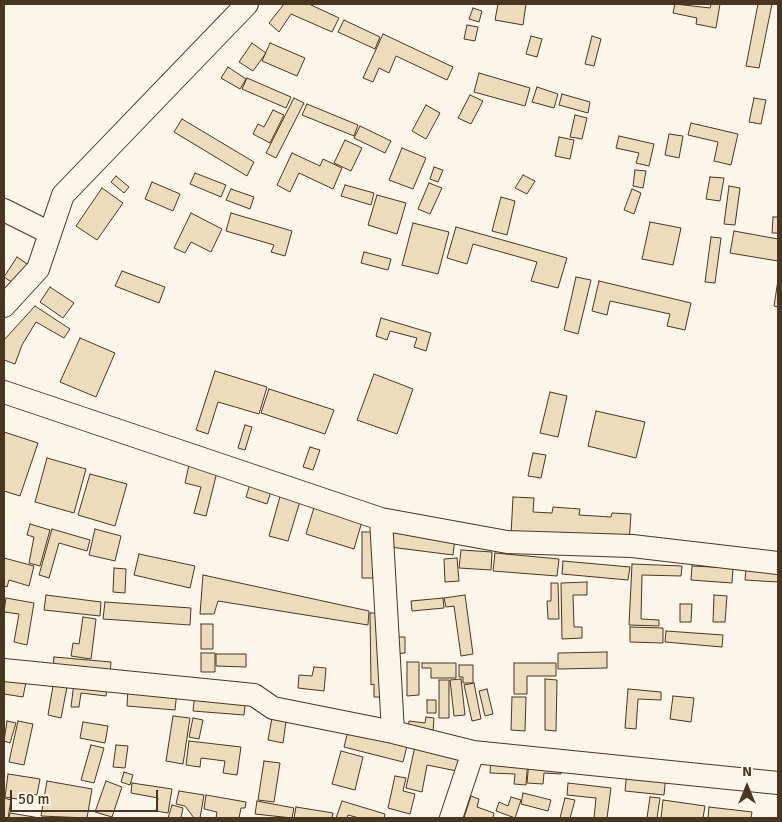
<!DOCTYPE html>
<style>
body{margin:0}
#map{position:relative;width:782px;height:822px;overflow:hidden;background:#fbf6e9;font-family:Signika,sans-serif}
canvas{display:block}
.frame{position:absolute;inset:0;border:5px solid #4a3520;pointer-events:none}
.north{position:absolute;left:722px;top:762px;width:50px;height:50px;-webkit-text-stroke:4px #fbf6e9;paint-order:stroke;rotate:0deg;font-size:14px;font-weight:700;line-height:20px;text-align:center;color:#4a3520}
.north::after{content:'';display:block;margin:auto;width:18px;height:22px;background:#4a3520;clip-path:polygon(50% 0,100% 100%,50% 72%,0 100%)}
.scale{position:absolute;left:10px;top:790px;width:148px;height:22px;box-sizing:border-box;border:2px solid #4a3520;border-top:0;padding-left:6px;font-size:15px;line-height:18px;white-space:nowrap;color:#4a3520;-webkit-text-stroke:4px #fbf6e9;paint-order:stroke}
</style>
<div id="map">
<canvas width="782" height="822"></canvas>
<div class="frame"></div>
<div class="north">N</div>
<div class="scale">50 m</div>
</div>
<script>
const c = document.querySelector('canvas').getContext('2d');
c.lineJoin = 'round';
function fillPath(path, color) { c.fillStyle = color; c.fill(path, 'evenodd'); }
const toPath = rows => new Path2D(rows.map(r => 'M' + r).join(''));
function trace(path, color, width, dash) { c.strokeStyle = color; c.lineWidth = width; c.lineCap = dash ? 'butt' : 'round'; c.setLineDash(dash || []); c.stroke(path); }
const building = toPath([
 [284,4,309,4,339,18,332,32,291,14,279,32,269,23,284,4],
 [498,4,526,4,523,25,495,20,498,4],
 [675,4,710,8,711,4,720,4,716,28,696,24,697,18,673,13,675,4],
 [758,4,772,4,759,68,746,66,758,4],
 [473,8,482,11,479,22,469,19,473,8],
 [344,20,380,37,375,49,338,32,344,20],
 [467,25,478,27,475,41,464,39,467,25],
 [383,34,453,67,447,80,396,56,389,73,379,68,373,82,363,78,383,34],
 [531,36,542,39,537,57,526,54,531,36],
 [592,36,601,39,594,66,585,64,592,36],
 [252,43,266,53,253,71,239,62,252,43],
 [270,43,305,58,297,76,262,61,270,43],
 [228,67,246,79,240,89,221,78,228,67],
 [479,73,530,88,525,106,474,92,479,73],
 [247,78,291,97,286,108,242,89,247,78],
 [537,87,558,94,554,108,532,102,537,87],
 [562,94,590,102,588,113,559,105,562,94],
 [470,95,483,101,471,124,458,118,470,95],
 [294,98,304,103,276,158,266,153,294,98],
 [754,98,766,100,761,124,749,122,754,98],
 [307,104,358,125,354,136,302,115,307,104],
 [426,105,440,113,426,139,412,131,426,105],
 [273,110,284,115,270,143,253,134,258,124,264,127,273,110],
 [575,115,587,118,582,139,570,137,575,115],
 [182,119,254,162,247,176,174,132,182,119],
 [691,123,738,134,731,165,714,161,718,142,688,135,691,123],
 [360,126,391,141,385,153,354,138,360,126],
 [669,134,683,136,679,158,665,155,669,134],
 [619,136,654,144,649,166,636,163,639,153,616,148,619,136],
 [559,137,574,140,570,159,555,156,559,137],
 [345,140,362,148,351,171,334,163,345,140],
 [402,148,426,158,413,189,389,180,402,148],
 [292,153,320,166,323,159,342,168,333,189,299,173,290,192,277,185,292,153],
 [434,167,443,170,438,182,430,179,434,167],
 [635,170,646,171,643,188,633,186,635,170],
 [195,173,226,185,221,197,190,184,195,173],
 [523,175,535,181,527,194,515,188,523,175],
 [116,176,129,187,124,193,111,182,116,176],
 [710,177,724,178,720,201,706,199,710,177],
 [152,182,180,194,173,211,145,199,152,182],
 [429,183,442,188,430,214,418,209,429,183],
 [345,185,374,193,371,205,341,196,345,185],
 [729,186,740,188,735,225,724,224,729,186],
 [102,188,123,203,97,240,76,226,102,188],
 [231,189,254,197,250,209,226,200,231,189],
 [632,189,641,193,634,214,624,210,632,189],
 [377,195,406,203,397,234,368,225,377,195],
 [501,197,515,201,507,235,492,231,501,197],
 [191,213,222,229,211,252,191,242,185,253,174,248,191,213],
 [231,213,292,231,285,256,271,252,274,245,226,231,231,213],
 [773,217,778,217,778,233,772,233,773,217],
 [650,222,681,228,673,265,642,259,650,222],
 [413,223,449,232,438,274,402,265,413,223],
 [456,227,567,258,558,288,531,281,537,262,473,244,467,264,447,258,456,227],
 [734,231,778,239,778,261,730,253,734,231],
 [711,237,721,238,715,283,705,282,711,237],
 [364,252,391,259,388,270,361,263,364,252],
 [17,257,33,268,19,287,4,277,17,257],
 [122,271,165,287,159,303,115,286,122,271],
 [576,277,591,280,578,334,564,330,576,277],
 [778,280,778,307,774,306,778,280],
 [599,281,691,303,685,330,667,326,670,314,610,301,607,315,592,311,599,281],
 [50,287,74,303,63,318,40,302,50,287],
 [35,306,70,329,64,338,36,322,22,345,15,364,4,360,4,340,35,306],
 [381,318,431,333,426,351,414,347,417,338,390,331,387,340,376,336,381,318],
 [80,338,115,353,96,397,60,382,80,338],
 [215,371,267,387,259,414,218,402,208,434,196,430,215,371],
 [374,374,413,389,397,434,357,420,374,374],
 [269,389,334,410,325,434,261,413,269,389],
 [550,392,567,396,558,437,540,433,550,392],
 [596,411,645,422,636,458,588,446,596,411],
 [245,425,252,427,245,450,238,448,245,425],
 [4,432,38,443,20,496,4,491,4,432],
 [310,447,320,450,313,470,303,467,310,447],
 [533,453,546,455,541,478,528,476,533,453],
 [47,458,86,469,74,513,35,502,47,458],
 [189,465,217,472,206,516,194,513,201,487,185,483,189,465],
 [90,474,127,484,115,526,78,515,90,474],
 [250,484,271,491,267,504,246,497,250,484],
 [281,493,301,498,288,541,269,536,281,493],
 [513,497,534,498,533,512,552,513,553,507,580,509,579,515,611,517,612,513,631,514,629,542,511,535,513,497],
 [315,504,363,518,354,549,306,534,315,504],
 [30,524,50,530,40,566,29,563,34,537,27,535,30,524],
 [52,529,90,540,87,551,59,543,49,578,39,575,52,529],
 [95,529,121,536,115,561,89,555,95,529],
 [392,530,455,538,453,555,390,547,392,530],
 [362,532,373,532,373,578,362,578,362,532],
 [461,550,492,552,491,570,459,568,461,550],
 [495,553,559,559,557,576,493,571,495,553],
 [139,554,195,566,190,588,134,575,139,554],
 [4,558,34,566,29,586,9,580,7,587,4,586,4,558],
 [457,558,459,581,445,582,444,559,457,558],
 [563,561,630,567,628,580,562,574,563,561],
 [632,564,682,566,681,576,642,575,641,619,659,620,659,626,629,625,632,564],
 [692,566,733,568,732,583,691,580,692,566],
 [114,568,126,569,125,593,113,592,114,568],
 [746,569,778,572,778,582,745,580,746,569],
 [203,575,369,611,368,625,218,601,214,614,200,614,203,575],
 [587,582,587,595,573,595,574,627,582,627,582,638,562,639,561,583,587,582],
 [551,583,558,583,559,619,548,619,547,601,551,601,551,583],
 [46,595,101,602,100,616,44,610,46,595],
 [465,595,473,654,461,656,454,606,446,607,444,598,465,595],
 [714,595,727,596,725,622,713,622,714,595],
 [6,598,34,603,27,645,14,642,19,614,4,612,6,598],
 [443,598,444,608,412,611,411,601,443,598],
 [105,602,191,608,190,625,103,619,105,602],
 [680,604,692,604,691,622,680,622,680,604],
 [370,613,384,613,385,697,374,697,374,684,371,685,370,613],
 [83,617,96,619,91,659,71,656,73,643,79,644,83,617],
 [201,624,213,624,213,649,201,649,201,624],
 [630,627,663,628,663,643,630,642,630,627],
 [666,631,723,635,722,647,665,642,666,631],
 [393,637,405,637,405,653,393,654,393,637],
 [607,652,607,668,558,669,558,653,607,652],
 [201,653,215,653,215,672,201,672,201,653],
 [216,654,246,654,246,667,216,666,216,654],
 [54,657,111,662,110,675,53,670,54,657],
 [407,662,419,662,419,695,407,696,407,662],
 [422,663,456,663,456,678,431,678,431,668,422,668,422,663],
 [514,663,556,663,556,676,527,676,527,694,514,694,514,663],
 [459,665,473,665,473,683,463,683,463,677,459,677,459,665],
 [314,667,326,668,324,691,298,688,299,675,312,676,314,667],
 [4,678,26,682,23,697,4,694,4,678],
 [461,679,465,715,454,716,450,680,461,679],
 [545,679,557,680,556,731,545,730,545,679],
 [54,680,68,682,61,718,48,715,54,680],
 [439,680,449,680,449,718,439,718,439,680],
 [74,683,107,687,106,696,81,693,79,707,71,707,74,683],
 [474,683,481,719,472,721,464,685,474,683],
 [128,688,177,691,175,710,127,706,128,688],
 [487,689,493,714,485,716,479,691,487,689],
 [628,689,661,692,661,700,638,699,636,729,625,728,628,689],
 [195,693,246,697,244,715,193,711,195,693],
 [673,696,694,698,691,722,670,719,673,696],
 [512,697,526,697,525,731,511,730,512,697],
 [427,700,436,700,436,713,427,713,427,700],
 [273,712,287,714,283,743,268,740,273,712],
 [173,716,190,718,183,764,166,761,173,716],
 [426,717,434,718,433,732,408,730,409,721,425,723,426,717],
 [193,718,203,720,199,739,189,737,193,718],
 [7,721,16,723,10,743,4,741,7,721],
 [18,721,33,724,24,765,9,762,18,721],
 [83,722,108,726,105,743,80,738,83,722],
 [348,731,407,746,403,762,344,747,348,731],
 [189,741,241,747,237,775,223,773,225,761,201,758,200,767,186,765,189,741],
 [91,745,104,748,94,783,81,780,91,745],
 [116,745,128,746,125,768,113,767,116,745],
 [415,746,460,755,457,771,427,765,422,792,406,788,415,746],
 [341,751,363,757,355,790,332,784,341,751],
 [491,757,528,759,526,785,514,784,515,774,490,773,491,757],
 [264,761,280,763,274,802,258,800,264,761],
 [529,761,561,762,561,774,544,773,543,784,527,783,529,761],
 [627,771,666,775,664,795,625,791,627,771],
 [124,772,133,775,130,785,121,782,124,772],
 [8,774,40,779,37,795,25,793,23,800,5,797,8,774],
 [395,776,406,778,403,791,415,794,410,814,388,808,395,776],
 [47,781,92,789,87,818,41,816,47,781],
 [106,781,122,787,112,817,95,812,106,781],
 [132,783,172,789,168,813,156,811,158,798,131,793,132,783],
 [568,783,611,788,607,818,594,818,596,798,567,795,568,783],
 [179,791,204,795,200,818,194,818,185,806,176,804,179,791],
 [523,793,551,800,548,811,521,804,523,793],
 [206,795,246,802,245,808,241,808,239,818,216,818,217,812,204,809,206,795],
 [471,796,479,799,477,807,494,813,493,818,464,818,471,796],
 [511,797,521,800,515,818,496,811,499,802,508,806,511,797],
 [650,797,660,798,657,818,647,818,650,797],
 [4,798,11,800,8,818,4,818,4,798],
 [565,798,575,800,570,818,560,818,565,798],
 [663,800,705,806,703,818,661,818,663,800],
 [257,801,294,808,292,818,255,814,257,801],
 [342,801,385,814,384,818,359,818,348,815,347,818,336,818,342,801],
 [172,805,183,808,181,818,168,818,172,805],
 [296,807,333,813,332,818,294,818,296,807],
 [709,807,752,812,751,818,708,818,709,807],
 [10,813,40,818,9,818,10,813]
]);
const minor = toPath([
 [4,210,50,233],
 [4,306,38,269,63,195,247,4],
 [4,392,381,519,507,542,632,546,778,563],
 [381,519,393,732],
 [4,670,254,695,273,708,393,732,473,752,778,783],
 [451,818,473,752]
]);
fillPath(building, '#ecdcbc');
trace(building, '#4a3520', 1);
trace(minor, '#4a3520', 24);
trace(minor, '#fbf6e9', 22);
</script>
